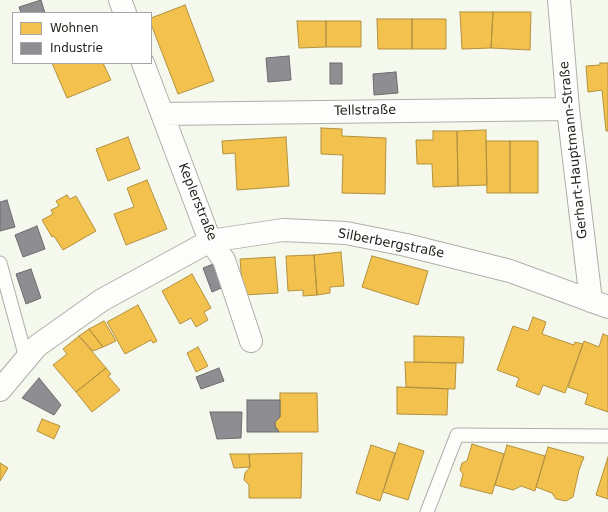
<!DOCTYPE html>
<meta charset="utf-8">
<style>
body{margin:0}
#map{position:relative;width:608px;height:512px;overflow:hidden;background:#f4f8ed;font-family:"DejaVu Sans",sans-serif}
canvas{display:block}
.legend{position:absolute;left:12px;top:12px;width:140px;height:52px;box-sizing:border-box;background:#fff;border:1px solid #a5a6a3;margin:0;padding:5px 7px;list-style:none;font-size:12px;color:#1f211a}
.legend li{display:flex;align-items:center;gap:8px;height:20px}
.legend b{width:20px;border:1px solid #a5a6a3}
</style>
<div id="map">
<canvas width="608" height="512"></canvas>
<ul class="legend">
<li><b style="height:11px;background:#f2c14e"></b>Wohnen</li>
<li><b style="height:11px;background:#8d8d92"></b>Industrie</li>
</ul>
</div>
<script>
const c = document.querySelector('canvas').getContext('2d');
c.lineJoin = 'round';
function fillPath(path, color) { c.fillStyle = color; c.fill(path, 'evenodd'); }
const toPath = rows => new Path2D(rows.map(r => 'M' + r).join(''));
function trace(path, color, width, dash) { c.strokeStyle = color; c.lineWidth = width; c.lineCap = dash ? 'butt' : 'round'; c.setLineDash(dash || []); c.stroke(path); }
function write(font, color, halo, rows, align = 'center') {
  c.font = font + ' "DejaVu Sans",sans-serif'; c.lineWidth = 4; c.setLineDash([]); c.textBaseline = 'middle'; c.strokeStyle = halo; c.fillStyle = color; for (const [text, x, y, turn = 0] of rows) {
    c.save(); c.translate(x, y); c.rotate((+turn || 0) * Math.PI / 180); c.textAlign = isNaN(turn) ? turn : align; if (halo) c.strokeText(text, 0, 0); c.fillText(text, 0, 0); c.restore();
  }
}
const homes = toPath([
 [185,5,214,81,178,94,151,24,151,18,185,5],
 [460,12,493,12,491,48,462,49,460,12],
 [493,12,531,12,530,50,491,48,493,12],
 [377,19,412,19,412,49,378,49,377,19],
 [412,19,446,19,446,49,412,49,412,19],
 [297,21,326,21,326,47,299,48,297,21],
 [326,21,361,21,361,47,326,47,326,21],
 [52,63,103,63,111,80,67,98,52,63],
 [600,63,608,63,608,131,606,131,602,90,588,92,586,66,600,65,600,63],
 [321,128,342,129,342,136,386,138,385,194,342,193,343,155,321,154,321,128],
 [486,130,487,185,458,186,457,131,486,130],
 [433,131,457,131,458,186,433,187,432,164,417,164,416,140,433,140,433,131],
 [128,137,140,169,108,181,96,149,128,137],
 [286,137,289,186,237,190,235,153,223,154,222,141,286,137],
 [486,141,510,141,510,193,487,193,486,141],
 [510,141,538,141,538,193,510,193,510,141],
 [147,180,167,229,126,245,114,214,134,207,127,188,147,180],
 [67,195,70,199,76,196,96,231,63,250,54,236,52,237,42,220,53,214,51,210,59,206,56,201,67,195],
 [341,252,344,286,330,287,330,293,317,295,314,255,341,252],
 [314,255,317,295,303,296,303,290,288,291,286,256,314,255],
 [372,256,428,271,418,305,362,287,372,256],
 [275,257,278,293,243,295,240,259,275,257],
 [192,274,211,308,204,312,208,320,196,327,191,318,180,324,162,291,192,274],
 [138,305,157,341,153,343,151,340,125,354,107,322,138,305],
 [533,317,546,322,542,334,574,345,575,342,583,344,565,393,543,385,539,395,516,386,519,378,497,370,513,326,528,331,533,317],
 [104,321,116,341,103,347,89,329,104,321],
 [89,329,103,347,93,351,79,336,89,329],
 [603,334,608,336,608,412,585,404,588,394,568,387,584,341,599,347,603,334],
 [79,336,106,368,76,392,53,365,67,354,63,349,79,336],
 [414,336,464,337,463,363,414,362,414,336],
 [198,347,208,366,196,372,187,353,198,347],
 [405,362,456,363,455,389,406,387,405,362],
 [106,368,111,374,108,376,120,390,92,412,76,392,106,368],
 [397,387,448,389,447,415,397,414,397,387],
 [280,393,317,393,318,432,279,432,275,426,275,422,280,417,280,393],
 [42,419,60,426,54,439,37,431,42,419],
 [399,443,424,451,408,500,383,492,399,443],
 [472,444,504,454,492,494,460,486,463,474,460,470,462,463,467,461,472,444],
 [371,445,395,453,380,501,356,493,371,445],
 [507,445,545,456,535,491,521,486,513,490,495,485,507,445],
 [548,447,584,457,579,470,573,497,566,501,556,499,552,493,536,487,548,447],
 [302,453,301,498,249,498,249,485,244,480,245,473,250,467,249,454,302,453],
 [230,454,249,454,250,467,234,468,230,454],
 [608,457,608,499,596,495,608,457],
 [0,463,8,468,0,481,0,463]
]);
const industry = toPath([
 [41,0,45,13,21,13,19,7,41,0],
 [289,56,291,80,268,82,266,58,289,56],
 [330,63,342,63,342,84,330,84,330,63],
 [396,72,398,93,374,95,373,74,396,72],
 [7,200,15,227,0,231,0,202,7,200],
 [37,226,45,249,23,257,15,235,37,226],
 [216,263,224,287,212,292,203,268,216,263],
 [31,269,41,298,26,304,16,274,31,269],
 [219,368,224,381,201,389,196,377,219,368],
 [39,378,61,405,54,415,22,398,39,378],
 [247,400,280,400,280,417,275,422,275,426,279,432,247,432,247,400],
 [210,412,242,412,241,438,217,439,210,412]
]);
const service = toPath([
 [0,263,26,358],
 [427,512,457,435,608,436]
]);
const minor = toPath([
 [120,0,125,13],
 [559,0,568,109,591,301],
 [143,63,210,241,224,260,251,341],
 [162,114,568,109],
 [0,390,37,346,102,300,210,241,283,230,346,233,406,245,510,271,608,307]
]);
const streetNames = [
 ["Tellstraße",365,111,-1],
 ["Gerhart-Hauptmann-Straße",574,150,-96],
 ["Keplerstraße",197,202,68],
 ["Silberbergstraße",391,244,11]
];
fillPath(homes, '#f2c14e');
trace(homes, '#b3913e', 1);
fillPath(industry, '#8d8d92');
trace(industry, '#6c6d6e', 1);
trace(service, '#adb0a8', 15);
trace(minor, '#adb0a8', 24);
trace(service, '#fdfefc', 13);
trace(minor, '#fdfefc', 22);
write('13px', '#1f211a', '#fff', streetNames);
</script>
